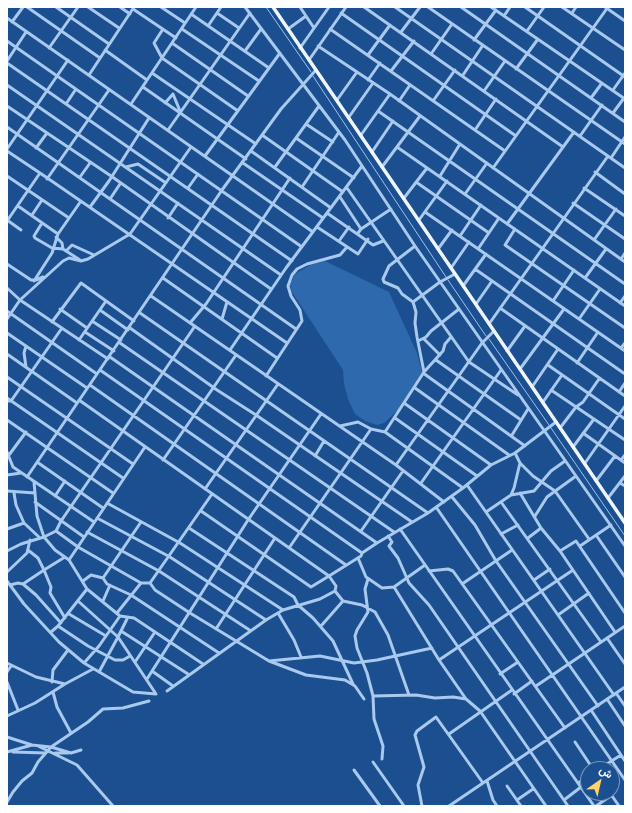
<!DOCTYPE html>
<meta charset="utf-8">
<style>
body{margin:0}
#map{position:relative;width:632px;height:813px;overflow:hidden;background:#1b4f8f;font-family:Quicksand,Vazirmatn,sans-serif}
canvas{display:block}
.frame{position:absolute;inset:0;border:8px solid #fff;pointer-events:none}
.north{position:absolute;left:580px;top:761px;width:40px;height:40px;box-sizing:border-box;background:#1b4f8f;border:1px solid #7695bc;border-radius:50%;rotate:34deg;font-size:11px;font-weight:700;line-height:16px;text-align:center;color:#fff}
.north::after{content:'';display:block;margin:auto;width:14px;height:18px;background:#ffd166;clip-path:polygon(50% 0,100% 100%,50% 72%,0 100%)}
</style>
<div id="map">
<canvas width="632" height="813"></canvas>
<div class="frame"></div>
<div class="north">ش</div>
</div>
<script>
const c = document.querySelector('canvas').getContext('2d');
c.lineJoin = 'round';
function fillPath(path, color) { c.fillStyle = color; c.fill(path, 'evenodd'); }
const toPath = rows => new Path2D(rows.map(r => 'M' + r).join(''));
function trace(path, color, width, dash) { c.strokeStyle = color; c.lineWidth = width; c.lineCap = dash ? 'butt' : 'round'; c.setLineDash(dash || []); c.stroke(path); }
const green = toPath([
 [325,261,389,292,417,353,422,372,399,409,384,423,377,425,365,421,355,414,348,399,344,384,343,370,292,292,290,285,295,274,312,264]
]);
const stream = toPath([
 [266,7,311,72],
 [313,76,446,277],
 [448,280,486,336],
 [489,339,549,425],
 [551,428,625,536]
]);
const minor = toPath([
 [27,7,100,58],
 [56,7,109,44],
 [88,7,119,28],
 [120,7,130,14],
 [161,7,185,23],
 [245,7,345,140,415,246,625,546],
 [300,7,314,28],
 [364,7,563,147],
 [395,7,625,168],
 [428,7,625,144],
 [461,7,625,122],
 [491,7,625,99],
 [525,7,625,77],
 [562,7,625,50],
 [605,7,625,21],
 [133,9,176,38],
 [217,13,239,28],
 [341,13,516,136],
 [572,13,576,7],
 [191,14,269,68],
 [504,16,510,7],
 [7,18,313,232],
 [12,22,23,7],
 [208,26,221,7],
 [163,29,154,43,162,58,238,111],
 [182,29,259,81],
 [288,29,306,16],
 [330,29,505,151],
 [527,31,544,7],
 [401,32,420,7],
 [474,40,496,10],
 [7,41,302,247],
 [172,43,248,96],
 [318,46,390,94,625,262],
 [49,48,78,7],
 [300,48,329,7],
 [105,50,147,80],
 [245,51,261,29],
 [431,54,452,24],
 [368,55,390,25],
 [309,60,346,7],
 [7,61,26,32],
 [7,63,292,261],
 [516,69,538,39],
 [391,71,414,41],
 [152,73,256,144],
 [89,75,134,7],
 [463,75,483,45],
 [368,80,380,63],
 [7,85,281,275],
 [143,87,246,159],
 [613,90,625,73],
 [484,91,505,61],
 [173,94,180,111],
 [591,98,602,83],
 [337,100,357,72],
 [399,101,410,85],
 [433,101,455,70],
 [165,103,173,94],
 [66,104,76,89],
 [131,104,196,7],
 [7,106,111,176,271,289],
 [378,111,625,284],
 [613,113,624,98],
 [349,117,373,83],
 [306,124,333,142],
 [7,127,296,329],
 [168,130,250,13],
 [475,130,496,99],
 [262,135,343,192],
 [361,135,390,94],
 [580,136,602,105],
 [296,138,354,178],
 [397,147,625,306],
 [36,148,47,133],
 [7,149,68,60],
 [7,151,40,173,7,221],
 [251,151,331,208],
 [372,152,393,121],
 [205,156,280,53],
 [611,158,625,137],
 [243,163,323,218],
 [126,167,138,164,166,183],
 [275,167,319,106],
 [382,167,420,116],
 [493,168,608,7],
 [595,172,625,194],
 [40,173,287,343],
 [7,176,69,218],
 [440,176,460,144],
 [80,177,90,163],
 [47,179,109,90],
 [416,182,489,233],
 [302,187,339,132],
 [188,188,198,174],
 [347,188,469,362,518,395],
 [584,188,625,216],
 [465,194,487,163],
 [340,197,361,229],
 [404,198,427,168],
 [110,199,120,184],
 [573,203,625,239],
 [18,206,58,234],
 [90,207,109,181,149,118],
 [425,212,625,351],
 [327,213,373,245,383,241],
 [32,215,42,200],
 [168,218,178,203],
 [7,220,21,230],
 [419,220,447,181],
 [42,223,34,236,35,238,52,248,63,249,80,260],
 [507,224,574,132],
 [317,227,358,254,368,239],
 [515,229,505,245,625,328],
 [358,233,361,229,391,209],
 [460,236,481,205],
 [56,237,62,243,63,249],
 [594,240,616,209],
 [339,241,349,227],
 [415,246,389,266,383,279,384,282,398,288,402,294,413,302,416,312,415,323,417,337,424,372],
 [438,249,452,230],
 [478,249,499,218],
 [66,251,72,245,94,255],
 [621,259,625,253],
 [7,264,31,280,36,280,43,277],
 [451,268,469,242],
 [475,269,625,374],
 [163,278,277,358],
 [585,278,606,249],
 [34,281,52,253,58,234,81,201],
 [463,286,486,254],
 [7,288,20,300,108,359],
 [151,296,396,465,444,502],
 [553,301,574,270],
 [413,302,440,282,455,274],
 [620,303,625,296],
 [476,304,492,281],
 [500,308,625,396],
 [60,309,87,328],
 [100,310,128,330],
 [7,311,97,374],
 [140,313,428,513],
 [7,319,20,300,63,261,69,258,81,261,88,259,130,234,191,147],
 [222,319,227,302],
 [579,319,600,289],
 [92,321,121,340],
 [52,322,81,283,134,321],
 [190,323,206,304,290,178],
 [489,324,608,156],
 [130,328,217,390,256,415,412,522],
 [85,332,114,351],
 [7,333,87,388],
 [424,339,440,355],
 [79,340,106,301],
 [418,341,426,337,431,331,459,309],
 [120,343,394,532],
 [26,346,24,353,26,367],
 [621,348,625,343],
 [230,350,286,268,362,166],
 [507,351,525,326],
 [7,354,77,403],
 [110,357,377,543],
 [436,360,521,420],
 [577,363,598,332],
 [548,365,625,419],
 [520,369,564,309],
 [100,370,362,553],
 [423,373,525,446],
 [266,376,302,321,300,310,291,296,288,286,292,275,297,269,307,264,340,255,347,247],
 [7,377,133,464],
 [90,385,346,565],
 [532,387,558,349],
 [415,388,509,455],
 [551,390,625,440],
 [619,392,625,383],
 [7,398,123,478],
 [79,400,329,576,361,556,362,553,377,543,428,513,463,488,491,465,515,453,556,422],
 [7,401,11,401,62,328],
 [543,402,562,375],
 [404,403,491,465],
 [395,418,477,476],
 [7,420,113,493],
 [340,426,358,422,371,429,385,432,463,488],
 [560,428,576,407,583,402,599,379],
 [385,432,424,372,443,351,445,344,451,337],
 [583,433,625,463],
 [512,435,528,409],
 [573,447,594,419],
 [7,452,13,467,94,522],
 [9,455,26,432],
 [315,456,324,441],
 [163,460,236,355],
 [621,460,625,455],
 [37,462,103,508],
 [520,463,533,476,555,491,589,539],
 [585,463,625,406],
 [396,465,482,343,494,331],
 [7,475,21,473],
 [27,477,222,190,281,109,316,70],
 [596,481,615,456],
 [34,482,37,516,44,537,56,531,61,521,195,326],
 [421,483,501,370],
 [620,483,625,486],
 [467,485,614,695],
 [205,489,278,384],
 [7,491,35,493],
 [14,493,16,505,24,523],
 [520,493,541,528,560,551,615,632],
 [511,495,534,491,551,471,565,461],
 [55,496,65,481],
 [452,497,475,525,496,561,598,706],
 [608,498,625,476],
 [35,502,84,537],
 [501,502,601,642],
 [107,503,180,543,283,610],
 [436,507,625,780],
 [201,511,311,587,329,576,336,586,335,591,343,601,362,605,375,612,388,635,409,695],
 [486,512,511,495,514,488,520,463,515,453],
 [535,516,547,497,576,476],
 [97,518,170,557,266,620],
 [189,528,294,597,298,605,313,618,333,641,353,684],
 [7,529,24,523,40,538],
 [400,529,594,806],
 [56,531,78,547,141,583,150,583,155,590,190,613,269,661,306,675,345,680,355,686,364,699],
 [361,531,403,471],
 [87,532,159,571,251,631],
 [501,534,518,525],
 [596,535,625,577],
 [388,536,392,542,389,546,398,558,409,583,429,605,568,806],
 [528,538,541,528],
 [580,546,611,525],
 [289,548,371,429],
 [28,550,38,558,44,570,65,557],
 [7,551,21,544,44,537,55,550,69,560,87,589,120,616,134,618,203,664],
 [560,551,576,541,625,613],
 [358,558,366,577,382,588,394,587,425,565],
 [69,560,145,447],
 [429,571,448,569,453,571,565,728],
 [7,572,27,553,30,540],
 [103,578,141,522],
 [368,579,365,589,368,612,357,630,355,636,357,648,367,673,373,696,374,719,383,746,382,759],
 [534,580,550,569],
 [7,581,24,604,59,642,84,663,133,692,156,694],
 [83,581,91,575,103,578,107,584,131,595,219,653],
 [150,583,212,494],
 [23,584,36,595,61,623],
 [462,584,512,550],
 [10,585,18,583,23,584,44,570,51,587,50,593,65,618],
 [394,587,439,660,466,699,480,711,546,806],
 [78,601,118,637,99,672],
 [103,601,110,585],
 [117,613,141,583],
 [278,613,294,640,301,657],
 [69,614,106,636],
 [558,615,589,593],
 [127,619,118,637,156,694],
 [58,626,88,646,115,660,123,660,130,656],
 [321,626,343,601],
 [216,629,275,538],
 [121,631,188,674],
 [51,632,58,626,87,589],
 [607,638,625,664],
 [439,660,573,570],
 [269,661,320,656,354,663,377,660,432,648],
 [135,662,155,632],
 [7,663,36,677,65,684,93,669],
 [84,663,99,646,120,616],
 [152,671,173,686],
 [7,672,11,666],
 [500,674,518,662],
 [147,679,248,520,321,414],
 [7,682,18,710],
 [52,682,53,670,68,650],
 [536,686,625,626],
 [167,691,266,620,283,610,320,599,335,591],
 [53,692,57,707,71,733],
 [616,693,625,706],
 [514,694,532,681],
 [373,696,416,695,435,698,453,697,466,699],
 [607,699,625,726],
 [591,710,625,761],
 [7,716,35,703,65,684],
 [449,734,512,690],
 [7,737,32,745],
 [575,742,593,769],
 [38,746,77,765,113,806],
 [7,752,32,745,51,747,71,753,81,750],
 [13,752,46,753],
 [55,753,68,753],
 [373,762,404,806],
 [599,769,621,755],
 [354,770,380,806],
 [487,781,493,800,497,806],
 [578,783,588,777],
 [507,786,521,806],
 [610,793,619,806],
 [517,800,533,789],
 [564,800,581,787],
 [7,802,13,792,22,781,32,773,38,762,51,747,88,722,103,709,123,708,149,701],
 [422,806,418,785,424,767,415,735,417,731,436,717,483,783],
 [449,806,625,687],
 [596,806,612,795]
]);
const major = toPath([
 [273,7,625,523]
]);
fillPath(green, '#2e69ad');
trace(stream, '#9cc4f0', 1);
trace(minor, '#a9c9ee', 3);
trace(major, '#f0f6ff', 3.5);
</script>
